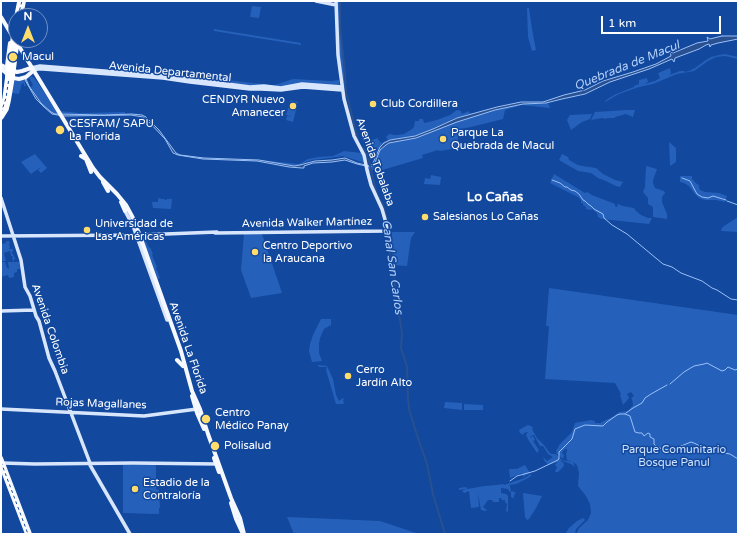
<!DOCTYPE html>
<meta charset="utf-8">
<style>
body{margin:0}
#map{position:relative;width:739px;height:535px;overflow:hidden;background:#12489d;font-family:"Varela Round",sans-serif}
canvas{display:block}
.frame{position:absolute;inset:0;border:2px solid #fff;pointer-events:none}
.north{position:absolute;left:8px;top:8px;width:40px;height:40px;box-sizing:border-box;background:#12489d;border:1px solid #7191c4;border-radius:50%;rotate:0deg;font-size:11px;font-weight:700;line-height:16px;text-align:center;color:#fff}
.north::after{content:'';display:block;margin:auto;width:14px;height:18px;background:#ffdc6b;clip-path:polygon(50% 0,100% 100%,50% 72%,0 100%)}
.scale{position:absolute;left:601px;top:16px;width:120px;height:18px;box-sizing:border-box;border:2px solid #fff;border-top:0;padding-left:5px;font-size:12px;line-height:14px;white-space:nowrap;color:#fff;-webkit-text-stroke:3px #12489d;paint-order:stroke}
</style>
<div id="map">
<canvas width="739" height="535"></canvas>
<div class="frame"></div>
<div class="north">N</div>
<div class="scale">1 km</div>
</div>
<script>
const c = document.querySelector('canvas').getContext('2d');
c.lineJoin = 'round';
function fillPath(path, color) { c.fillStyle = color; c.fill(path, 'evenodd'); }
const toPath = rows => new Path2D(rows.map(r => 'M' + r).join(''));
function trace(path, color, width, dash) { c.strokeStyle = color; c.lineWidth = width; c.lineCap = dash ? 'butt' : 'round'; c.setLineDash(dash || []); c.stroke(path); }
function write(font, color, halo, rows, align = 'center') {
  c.font = font + ' "Varela Round",sans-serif'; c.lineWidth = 3; c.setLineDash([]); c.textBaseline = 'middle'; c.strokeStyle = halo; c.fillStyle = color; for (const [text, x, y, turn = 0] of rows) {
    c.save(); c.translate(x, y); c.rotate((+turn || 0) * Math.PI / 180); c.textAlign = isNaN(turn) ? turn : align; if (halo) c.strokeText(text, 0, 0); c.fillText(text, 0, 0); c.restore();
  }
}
const green = toPath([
 [337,1,339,1,340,24,345,87,342,85,339,55],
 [252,6,261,7,259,18,250,17],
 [527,8,529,8,532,29,536,50,532,51,528,37],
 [214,29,301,43,301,45,214,31],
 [725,54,738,57,738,59,725,56,716,57,708,61,694,71,677,74,653,84,639,87,619,94,605,102,605,101,609,98,616,94,634,87,634,86,639,84,639,80,647,78,648,82,644,84,655,81,660,78,658,73,670,68,671,73,669,75,680,71,684,71,685,72,689,71,695,68,706,60,711,57,719,55],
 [31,76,34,78,38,83,58,114,55,114,51,112,38,99,26,79,27,79,27,80,31,87,33,85,29,78],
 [192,78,219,79,270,85,275,85,293,79,331,81,339,80,340,86,252,86],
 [24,80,26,86,24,86,24,84,22,83,19,94,12,93,14,82,15,81],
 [291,100,298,102,293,122,286,120,287,116,292,117,286,115],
 [548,103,550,108,522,105,505,110,503,119,471,127,460,129,459,130,457,144,452,149,440,151,438,150,422,155,423,158,379,171,374,171,374,170,371,170,371,172,368,173,367,167,372,167,374,165,380,150,386,145,389,143,416,138,457,121,495,110,523,104,541,104],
 [457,110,461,111,462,114,469,111,470,114,455,118,428,131,414,136,390,140,386,142,383,144,377,151,374,158,370,160,366,150,368,148,361,138,373,140,377,138,381,143,388,140,386,137,389,134,396,135,404,134,412,129,414,127,415,121,419,121,419,119,423,119,424,123,437,120,450,115],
 [627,110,635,110,633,117,626,114,615,117,615,118,607,118,606,119,602,118,591,120,595,112],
 [60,111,80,113,125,112,125,114,62,115],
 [592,114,590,119,582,122,571,130,567,120,570,115],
 [669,142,676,148,676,162,670,166],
 [344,151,361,153,363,154,365,163,343,156,329,158,312,160,301,164,300,165,294,166,259,160,299,164,308,159,319,157,333,156],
 [35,154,47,168,41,173,38,170,41,167,31,174,21,162],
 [562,154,568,157,569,160,578,165,582,166,596,168,603,174,615,180,623,182,620,187,616,186,606,181,598,178,591,173,578,171,559,160],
 [646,166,657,169,653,180,653,183,655,188,664,191,665,193,662,197,662,202,667,214,667,219,653,217,653,207,648,204,648,198,643,192,645,187],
 [554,174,585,193,587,192,592,195,615,204,615,206,617,207,618,204,623,206,628,207,634,208,635,210,641,215,648,218,652,218,649,224,602,219,598,217,597,213,592,209,591,210,586,209,586,207,583,205,583,203,581,203,581,200,578,197,550,183],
 [431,175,441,177,440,185,424,184,425,178,430,179],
 [680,176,692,176,692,179,697,184,699,185,699,187,700,190,705,192,719,193,727,196,725,202,716,200,705,200,699,198,695,194,689,186,684,183,680,182],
 [158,198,167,200,167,199,172,199,171,209,153,208,152,202,158,202],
 [738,217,738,232,721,231,722,228,724,226],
 [392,232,415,232,411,238,407,266,393,265,392,243],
 [244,234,262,234,282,293,251,298,241,270],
 [142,236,144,237,149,248,150,247,153,254,152,255,157,267,156,268,160,278,158,279],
 [7,241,9,241,10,244,9,244,10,248,9,249,13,249,13,251,12,252,12,254,13,254,15,258,17,258,14,259,14,261,13,261,12,258,13,257,12,256,11,256,10,251,4,253,6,261,1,261,1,244,6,243,6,242],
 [1,262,5,262,7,268,9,269,8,262,19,262,20,269,17,269,17,272,14,273,14,277,9,278,8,275,1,277],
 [549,288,738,315,738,534,577,534,577,532,579,528,588,520,591,513,590,504,586,496,578,486,579,473,577,465,573,462,575,467,571,464,563,461,563,460,572,462,567,460,566,454,567,451,567,449,566,449,564,450,562,453,564,455,563,459,556,453,557,452,556,451,560,444,572,432,575,423,591,420,595,421,595,423,600,423,614,416,619,412,628,411,633,405,632,399,631,398,634,396,631,392,627,394,629,398,623,405,620,395,621,394,615,383,545,379,549,326,546,326],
 [321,319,331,319,331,325,324,329,320,338,319,344,319,353,322,361,312,362,309,351,310,344,313,335],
 [318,365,327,366,333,379,336,395,339,401,343,398,344,399,343,400,344,403,343,404,336,404,326,370,327,367,320,367,318,366],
 [445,402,462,403,462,410,444,408],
 [464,404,483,405,483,410,464,410],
 [528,425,533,427,532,429,537,438,544,445,549,452,551,454,556,454,561,459,562,461,560,461,563,462,564,465,563,467,558,472,555,472,557,467,555,465,557,462,548,465,544,460,543,457,547,461,553,457,548,454,543,446,540,446,534,435,531,436,530,437,532,438,531,437,533,436,535,440,533,441,539,450,537,453,529,441,526,435,528,432,524,433,523,435,520,433,519,430],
 [156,464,156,489,159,490,160,508,159,508,159,514,123,513,123,465,156,465],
 [525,465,530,473,523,477,522,473,510,478,509,469,517,469],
 [530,474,531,474,531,476,528,478,516,484,509,485,510,486,511,492,512,491,516,493,514,495,514,498,511,497,511,492,510,492,508,489,501,488,501,493,506,494,508,496,508,512,506,511,507,504,505,502,505,500,502,500,501,498,499,498,499,502,493,502,492,500,488,500,483,507,487,510,486,511,481,510,478,493,479,507,471,508,469,491,464,493,462,491,466,489,459,490,459,488,466,487,467,489,485,486,497,485,503,484,504,485,522,479,528,476],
 [523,493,542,496,536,508,529,519,527,520,525,517],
 [287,517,380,521,419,534,294,534],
 [583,518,585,520,576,529,575,534,565,534,569,528,577,521]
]);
const water = toPath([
 [722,36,738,36,738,39,718,43,711,45,710,47,709,44,706,45,699,49,675,58,674,62,672,59,649,69,610,82,585,94,562,99,546,103,523,104,495,110,457,122,416,138,389,143,386,145,380,150,374,165,370,167,357,164,345,160,332,162,313,163,304,166,304,168,302,168,289,167,257,161,203,159,178,155,173,153,165,139,148,121,143,117,131,115,63,116,52,114,44,107,36,99,25,80,26,79,29,86,41,103,51,112,55,114,104,115,132,114,142,115,146,117,159,130,176,153,180,155,204,158,259,160,294,166,300,165,315,161,332,160,345,158,357,163,370,166,373,163,380,147,384,143,390,140,415,136,433,129,457,118,497,107,521,102,543,102,564,95,585,90,603,81,633,72,656,64,671,56,670,52,673,53,697,43,708,41,707,37,710,39,722,36]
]);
const stream = toPath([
 [682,178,690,181,697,194,702,197,708,198,713,196,726,200],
 [552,180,560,183,565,187,567,187,571,190,575,191,579,194,583,200,585,201,588,204,591,206,594,209,603,214,604,218,612,225,627,234,663,264,672,267,681,273,702,281,712,288,717,290,731,299,738,300],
 [727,201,738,205],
 [670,384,684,372,694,366,704,364,707,363,722,371,725,370,728,367,735,370,738,369],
 [626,413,633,408,642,403,645,398,651,394,667,385],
 [625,414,630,416,635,432,639,433,642,433,644,436,648,433,650,434,650,437,654,439,654,444,656,446,662,449,671,450,691,442,694,443,704,448,710,449,716,452,724,453,730,454,738,459],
 [510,481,517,476,535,471,558,460,559,458,559,452,572,439,575,429,585,425,603,426,607,422,617,415,620,414,625,414]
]);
const canal = toPath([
 [340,1,340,25,345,72,346,91,358,140],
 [360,146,365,150,368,157,377,195,383,205,389,226,390,238,390,257,394,275,395,288,402,333,401,348,407,367,408,398,409,409,415,429,427,464,433,494,445,534]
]);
const secondary = toPath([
 [316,1,336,5],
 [31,68,40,66,168,76,189,79,250,87,264,86,281,88,302,84,342,87],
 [33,71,38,69,43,69,163,78,190,82,250,89,261,89,281,90,303,87,342,90],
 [1,198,21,260,25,287,30,296,36,316,39,321,49,358,55,371,90,463,90,465,130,534],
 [125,211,133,226,167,320],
 [215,233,387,231,386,223,382,209,371,185,367,170,364,155,354,136,344,99,338,55,336,1],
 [140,235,217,232],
 [1,236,137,235],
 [1,311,34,310],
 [1,409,144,416,197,409],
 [2,463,35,464,133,463,218,464]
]);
const primary = toPath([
 [21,16,24,1],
 [1,17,13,37],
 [17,43,93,168,100,177,117,194,126,205,133,218,138,231],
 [1,65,11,70,17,72,22,71,31,68],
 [1,69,13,78,19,79,26,77,33,71],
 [6,73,10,43],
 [81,156,86,159,91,172],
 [103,182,108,191],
 [121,202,125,211],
 [140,236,181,351,192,391,200,409,208,434,231,498,240,518,244,534],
 [177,360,183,366],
 [192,396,197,413,204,429],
 [1,458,30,534],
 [214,458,219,472],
 [1,466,27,534],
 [231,503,236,519,242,532]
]);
const highway = toPath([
 [17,16,20,1],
 [14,34,16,20],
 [2,107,5,99,8,76],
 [1,117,6,109,8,101,12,78]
]);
const rail = toPath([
 [18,16,22,1],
 [1,113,6,98,16,30],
 [1,462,28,534]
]);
const secondaryBridge = toPath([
 [137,233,139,232]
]);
const highwayBridge = toPath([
 [8,76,14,34],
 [12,78,17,40]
]);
const markers = [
 [13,57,5,"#ffdc6b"],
 [373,104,4,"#ffdc6b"],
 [293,106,4,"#ffdc6b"],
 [60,130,5,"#ffdc6b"],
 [443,139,4,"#ffdc6b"],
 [425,217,4,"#ffdc6b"],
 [87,230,4,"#ffdc6b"],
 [255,252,4,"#ffdc6b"],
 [348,376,4,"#ffdc6b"],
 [206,419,5,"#ffdc6b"],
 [215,446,5,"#ffdc6b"],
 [135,489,4,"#ffdc6b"]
];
const poiNames = [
 ["Macul",22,57],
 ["CENDYR Nuevo",285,100,"right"],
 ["Amanecer",285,113,"right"],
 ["Club Cordillera",381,104],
 ["CESFAM/ SAPU",69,124],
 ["La Florida",69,137],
 ["Parque La",451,133],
 ["Quebrada de Macul",451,146],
 ["Salesianos Lo Cañas",433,217],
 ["Universidad de",95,224],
 ["Las Américas",95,237],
 ["Centro Deportivo",263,246],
 ["la Araucana",263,259],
 ["Cerro",356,370],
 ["Jardín Alto",356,383],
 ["Centro",215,413],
 ["Médico Panay",215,426],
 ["Polisalud",224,446],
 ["Estadio de la",143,483],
 ["Contraloría",143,496]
];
const streetNames = [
 ["Avenida Departamental",170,72,6],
 ["Avenida Tobalaba",375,162,70],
 ["Avenida Walker Martínez",307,223,-1],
 ["Avenida Colombia",50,329,71],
 ["Avenida La Florida",188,348,71],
 ["Rojas Magallanes",101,404,2]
];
const parkNames = [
 ["Parque Comunitario",674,450],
 ["Bosque Panul",674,463]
];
const waterNames = [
 ["Quebrada de Macul",627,66,-22],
 ["Canal San Carlos",392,267,82]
];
const quarterNames = [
 ["Lo Cañas",495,198]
];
fillPath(green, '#2561bb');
fillPath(water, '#295090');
trace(water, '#9ac0f7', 1);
trace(stream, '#9ac0f7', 1);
trace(canal, '#295090', 2);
trace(secondary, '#d8e6fd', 3.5);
trace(primary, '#f5f8ff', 4);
trace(highway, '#fff', 5.5);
trace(rail, '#fff', 2.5);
trace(rail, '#12489d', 1, [3]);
trace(secondaryBridge, '#d8e6fd', 3.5);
trace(highwayBridge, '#fff', 5.5);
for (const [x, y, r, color] of markers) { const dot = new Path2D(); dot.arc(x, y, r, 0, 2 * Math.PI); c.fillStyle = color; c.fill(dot); trace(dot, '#12489d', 1.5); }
write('11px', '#fff', '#12489d', poiNames, 'left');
write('11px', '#fff', '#12489d', streetNames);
write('11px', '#d0e3fe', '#12489d', parkNames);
write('italic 12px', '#b4d1fb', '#12489d', waterNames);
write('bold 13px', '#fff', '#12489d', quarterNames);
</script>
